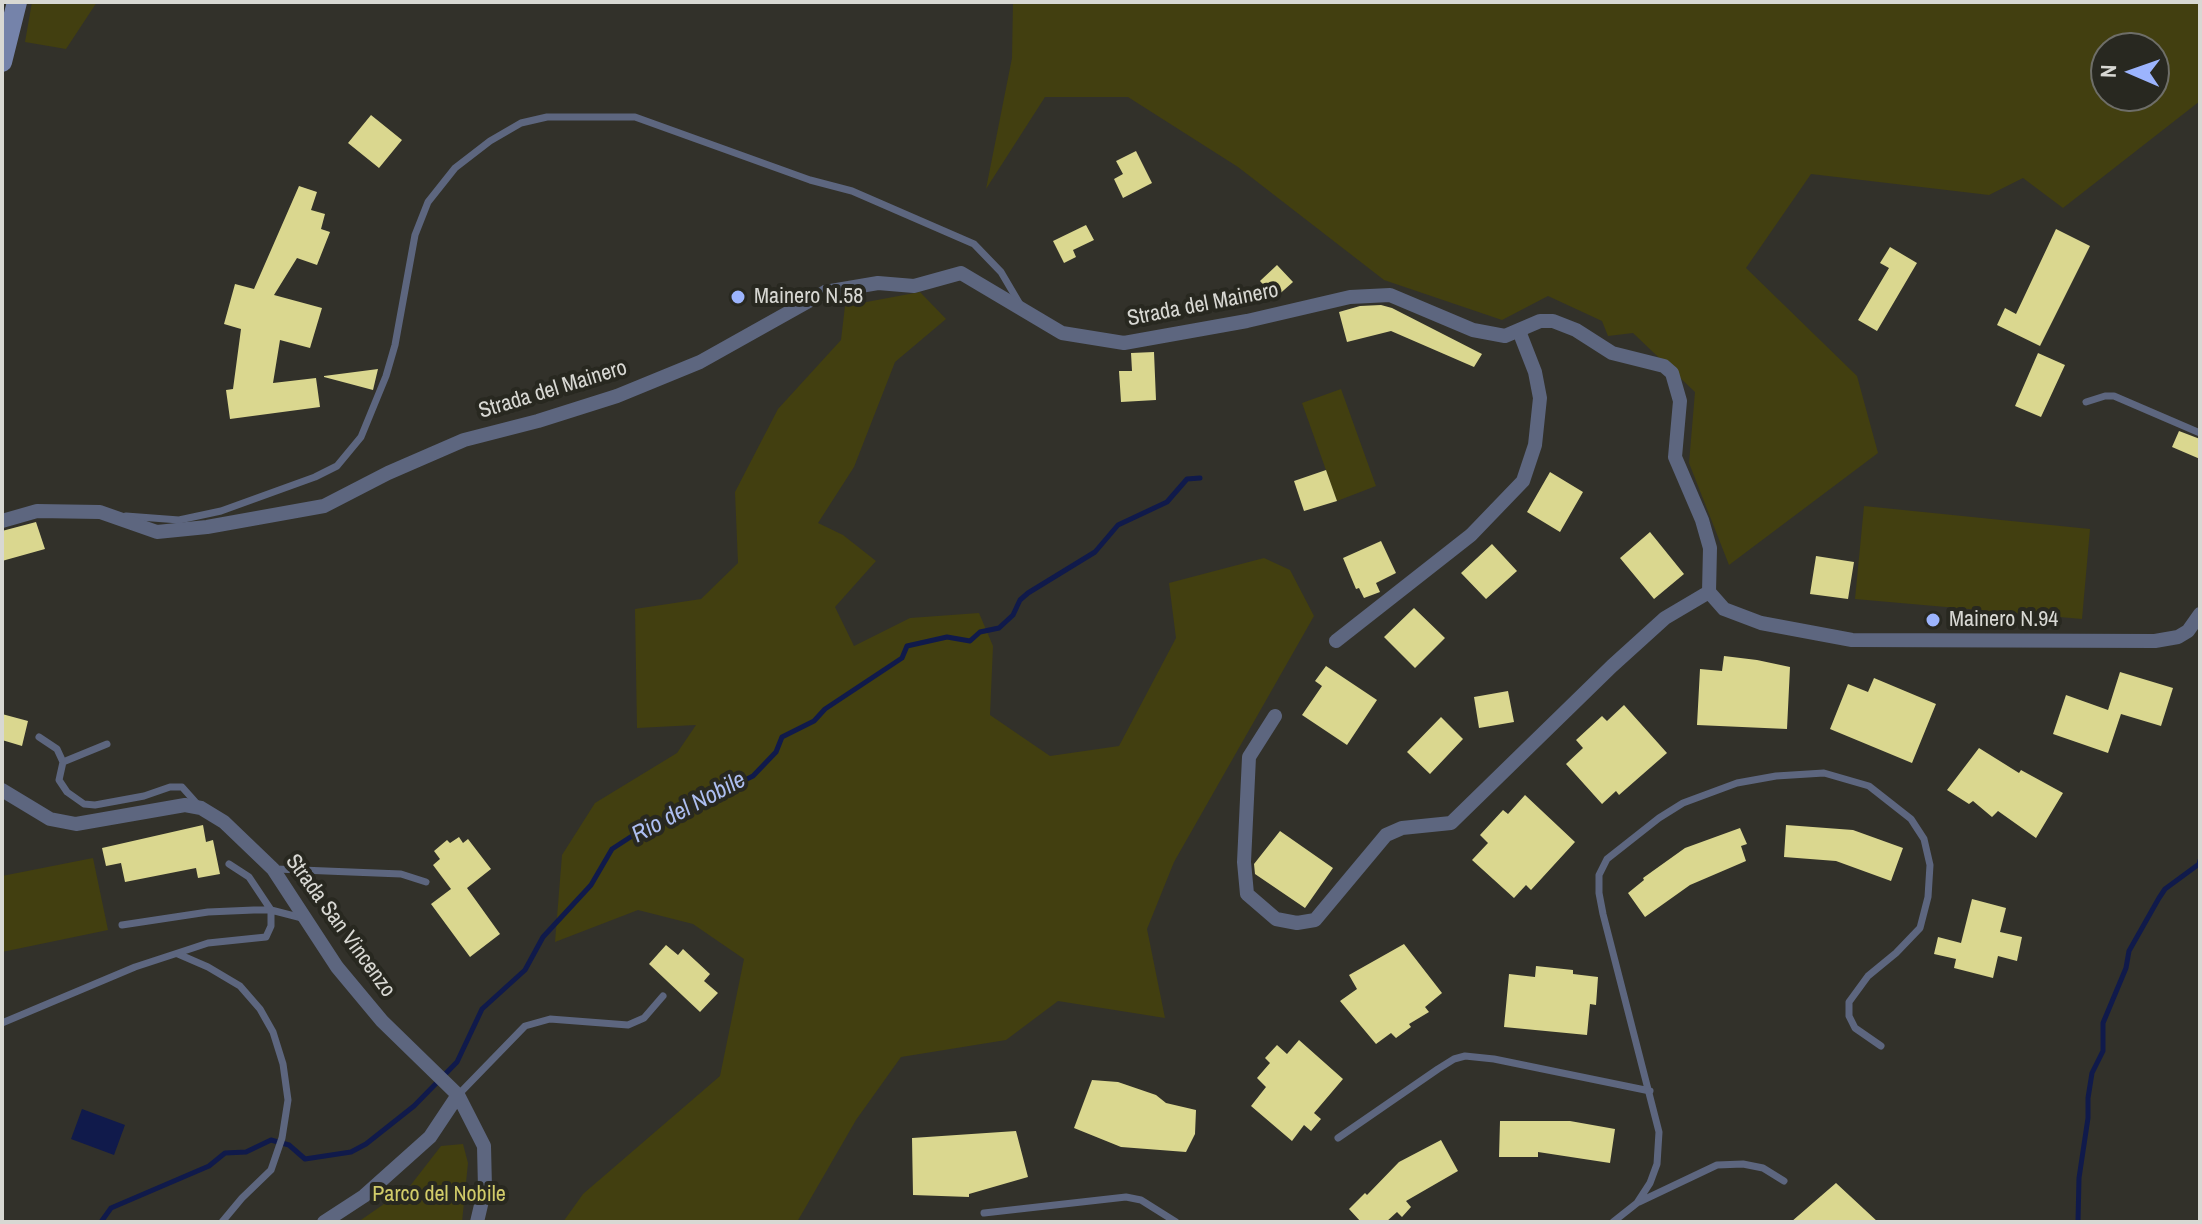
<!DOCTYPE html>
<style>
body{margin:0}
#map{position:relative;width:2202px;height:1224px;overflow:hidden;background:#32312a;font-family:"Archivo Narrow",sans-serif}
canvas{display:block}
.frame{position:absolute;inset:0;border:4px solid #d8d8d3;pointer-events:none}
.north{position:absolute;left:2090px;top:32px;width:80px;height:80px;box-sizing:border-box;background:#282820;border:2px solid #6e6e68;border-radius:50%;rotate:272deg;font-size:22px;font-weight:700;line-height:32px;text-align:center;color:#d8d8d3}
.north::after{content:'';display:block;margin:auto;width:28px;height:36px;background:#9cb4fd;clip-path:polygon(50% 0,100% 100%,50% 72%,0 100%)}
</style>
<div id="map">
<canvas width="2202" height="1224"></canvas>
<div class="frame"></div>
<div class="north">N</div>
</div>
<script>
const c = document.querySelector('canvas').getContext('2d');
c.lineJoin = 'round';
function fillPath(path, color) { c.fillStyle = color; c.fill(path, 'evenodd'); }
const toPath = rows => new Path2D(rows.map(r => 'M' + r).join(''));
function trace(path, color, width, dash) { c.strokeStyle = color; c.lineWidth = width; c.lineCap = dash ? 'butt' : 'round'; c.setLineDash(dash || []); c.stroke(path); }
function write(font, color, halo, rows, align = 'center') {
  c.font = font + ' "Archivo Narrow",sans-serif'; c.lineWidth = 8; c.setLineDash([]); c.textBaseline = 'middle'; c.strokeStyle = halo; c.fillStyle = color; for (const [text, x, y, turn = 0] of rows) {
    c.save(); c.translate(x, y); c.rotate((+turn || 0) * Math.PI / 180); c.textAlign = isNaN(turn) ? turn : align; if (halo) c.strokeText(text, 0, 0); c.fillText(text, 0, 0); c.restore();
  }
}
const green = toPath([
 [32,2,97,2,66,49,25,42],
 [1013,2,2200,2,2200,101,2063,208,2023,178,1989,195,1811,174,1746,268,1857,376,1878,453,1729,565,1689,463,1695,392,1633,333,1608,336,1602,321,1548,296,1502,320,1384,280,1238,167,1128,97,1045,97,986,189,1012,58],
 [2106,48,2154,48,2154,96,2106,96],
 [920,292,946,319,895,362,854,467,818,523,843,535,876,561,835,607,854,646,910,618,979,613,993,646,990,715,1050,756,1119,746,1176,638,1169,583,1264,558,1290,570,1314,616,1174,862,1147,929,1165,1018,1058,1001,1006,1040,901,1057,856,1120,797,1222,563,1222,583,1194,720,1076,744,959,693,924,638,910,555,942,562,855,595,803,677,753,696,725,637,728,635,609,701,599,738,563,735,492,778,409,841,340,845,306],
 [1341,389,1376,486,1337,501,1302,403],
 [1864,506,2090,529,2082,619,1855,599],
 [93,858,108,930,2,952,2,876],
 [463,1144,468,1163,462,1222,358,1222,410,1186,441,1146]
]);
const water = toPath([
 [82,1109,125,1125,114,1155,71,1139]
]);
const stream = toPath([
 [101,1222,111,1208,209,1166,225,1153,246,1152,271,1140,289,1145,305,1159,351,1152,366,1144,414,1106,457,1062,482,1009,525,970,543,937,591,885,612,849,632,836,753,776,776,752,782,737,814,721,825,709,902,658,907,646,947,637,970,641,980,632,999,628,1013,615,1020,600,1028,593,1095,552,1118,525,1167,502,1187,479,1200,478],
 [2078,1222,2079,1178,2088,1118,2088,1098,2092,1073,2103,1051,2103,1023,2126,968,2129,951,2159,898,2165,889,2199,864,2200,860]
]);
const building = toPath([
 [371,115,402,140,379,168,348,143],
 [1136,151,1152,183,1123,198,1114,179,1123,174,1116,161],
 [299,186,317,192,311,210,325,214,321,229,330,232,317,265,297,258,274,295,322,308,310,348,280,340,273,383,316,378,320,407,230,419,226,390,233,389,241,329,224,324,235,284,254,289],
 [1086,225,1094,240,1073,250,1076,257,1064,263,1053,241],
 [2056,229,2090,246,2040,346,1997,325,2005,308,2016,314],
 [1890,247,1917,263,1877,331,1858,320,1889,268,1880,263],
 [1277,265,1293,282,1275,298,1260,281],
 [1381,305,1392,308,1482,354,1474,367,1391,331,1347,342,1339,312,1360,306],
 [1154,352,1156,400,1121,402,1119,371,1132,371,1131,353],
 [2038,353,2065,365,2041,417,2015,406],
 [378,369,373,390,324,377,324,376],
 [2179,431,2200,439,2200,459,2172,447],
 [1326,470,1337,501,1304,511,1294,481],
 [1550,472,1583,492,1560,532,1527,512],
 [36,522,45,549,2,561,2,531],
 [1650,532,1684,574,1654,599,1620,558],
 [1381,541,1396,573,1376,583,1380,592,1364,598,1359,588,1356,589,1343,558],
 [1492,544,1517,571,1486,599,1461,573],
 [1816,556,1854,562,1848,599,1810,594],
 [1414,608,1445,638,1415,668,1384,637],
 [1724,656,1757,660,1790,667,1787,729,1697,725,1700,669,1722,671],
 [1326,666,1377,700,1347,745,1302,715,1322,686,1315,681],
 [2120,672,2173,688,2161,726,2121,714,2108,753,2053,734,2066,695,2108,710],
 [1874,678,1936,704,1912,763,1830,729,1848,684,1868,692],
 [1508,691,1514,722,1479,728,1474,697],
 [1624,705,1667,753,1619,795,1616,791,1602,804,1566,764,1583,748,1576,740,1602,716,1607,721],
 [2,714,28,721,22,746,2,740],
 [1441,717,1463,739,1430,774,1407,752],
 [1979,748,2019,773,2021,770,2063,793,2036,838,1998,811,1992,817,1973,801,1969,804,1947,790],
 [1525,795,1575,842,1531,890,1526,885,1514,898,1472,860,1488,843,1480,835,1503,810,1508,814],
 [203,825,206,842,213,840,220,874,198,878,196,868,125,882,121,863,106,866,102,848],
 [1786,825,1853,830,1903,848,1891,881,1836,861,1784,857],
 [1740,828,1747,844,1741,846,1746,861,1690,885,1645,917,1628,893,1644,880,1643,878,1685,848],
 [1280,831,1333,868,1305,908,1255,874,1254,864],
 [459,837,463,843,468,839,491,869,467,888,500,934,470,957,431,904,451,889,433,865,440,859,434,851,447,840,450,843],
 [1972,899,2006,908,2000,932,2022,937,2017,961,1998,956,1993,978,1954,968,1956,959,1934,954,1938,937,1961,943],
 [1404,944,1442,993,1425,1007,1429,1012,1409,1024,1411,1027,1396,1038,1391,1033,1376,1044,1340,1001,1357,989,1349,975],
 [666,945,678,955,683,949,710,974,704,981,718,993,700,1012,649,964],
 [1536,966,1573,970,1573,974,1598,977,1596,1005,1590,1004,1587,1035,1504,1027,1509,974,1535,977],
 [1299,1040,1343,1079,1314,1113,1321,1119,1311,1131,1304,1125,1292,1141,1251,1106,1266,1087,1257,1078,1270,1063,1265,1058,1277,1045,1287,1054],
 [1092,1080,1118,1082,1156,1095,1166,1103,1196,1110,1195,1134,1186,1152,1121,1147,1074,1128],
 [1500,1121,1570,1121,1615,1129,1610,1163,1538,1152,1538,1157,1499,1157],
 [1016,1131,1028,1177,969,1194,969,1197,913,1195,912,1138],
 [1441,1140,1458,1171,1406,1201,1411,1207,1402,1217,1397,1212,1386,1222,1361,1222,1349,1209,1365,1193,1367,1195,1399,1162],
 [1836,1183,1878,1222,1791,1222]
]);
const lane = toPath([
 [2086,402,2105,396,2114,396,2200,433],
 [126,516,179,520,221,511,315,477,337,466,361,437,386,376,395,345,415,235,428,202,455,168,490,141,521,123,547,117,635,117,810,180,852,191,974,244,1001,272,1021,306],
 [39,737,57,749,63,762],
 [107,744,63,762,59,780,67,792,84,804,95,805,144,796,170,787,182,787,199,806],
 [276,869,401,874,426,882],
 [122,925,208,912,254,910,271,910,302,918],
 [178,954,208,967,240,986,260,1009,273,1032,283,1064,288,1100,282,1138,271,1170,242,1198,222,1222],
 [2,1023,135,967,193,948,208,943,266,937,271,926,271,910,249,877,229,864],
 [458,1095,525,1026,550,1019,628,1025,644,1018,663,996],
 [1338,1138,1438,1069,1454,1059,1465,1056,1494,1059,1650,1091],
 [1639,1202,1717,1165,1743,1164,1763,1168,1784,1181],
 [984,1213,1126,1197,1141,1200,1176,1222],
 [1613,1222,1637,1203,1650,1183,1657,1164,1659,1132,1603,914,1599,893,1599,875,1607,859,1659,818,1683,803,1737,783,1776,776,1824,773,1869,786,1911,819,1924,839,1930,865,1928,897,1920,928,1896,953,1868,976,1849,1002,1849,1016,1855,1028,1881,1046]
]);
const street = toPath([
 [2,521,37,511,100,512,157,532,207,527,324,506,388,473,464,440,538,421,617,396,700,362,825,292,878,283,914,286,961,273,1062,333,1124,343,1247,321,1350,297,1390,295,1473,330,1505,336,1540,321,1553,321,1576,330,1612,353,1664,366,1672,373,1680,401,1675,457,1702,520,1710,548,1709,592,1724,609,1761,623,1852,640,2155,641,2178,637,2188,631,2200,614],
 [1336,641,1471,535,1523,481,1535,445,1540,398,1535,372,1519,331],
 [1275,716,1249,757,1244,862,1247,894,1276,919,1297,923,1315,920,1386,835,1402,828,1451,823,1612,666,1665,618,1709,592],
 [2,790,50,819,76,824,185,805,201,808,224,822,273,869,337,967,382,1021,458,1095,484,1146,485,1188,477,1222],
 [324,1222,364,1196,430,1137,458,1095]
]);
const secondary = toPath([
 [2,62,17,2]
]);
const markers = [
 [738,297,8,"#9cb4fd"],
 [1933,620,8,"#9cb4fd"]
];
const poiNames = [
 ["Mainero N.58",754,297],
 ["Mainero N.94",1949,620]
];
const streetNames = [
 ["Strada del Mainero",1203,305,-11],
 ["Strada del Mainero",553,390,-17],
 ["Strada San Vincenzo",340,926,54]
];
const parkNames = [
 ["Parco del Nobile",439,1195]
];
const waterNames = [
 ["Rio del Nobile",689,808,-28]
];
fillPath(green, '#423f10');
fillPath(water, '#101a4b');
trace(stream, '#101a4b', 5);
fillPath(building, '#dad78f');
trace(lane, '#5d667f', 7);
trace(street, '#5d667f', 14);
trace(secondary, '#7583aa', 20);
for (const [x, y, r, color] of markers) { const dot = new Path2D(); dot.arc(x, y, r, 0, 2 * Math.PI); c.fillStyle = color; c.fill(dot); trace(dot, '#282820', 3); }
write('22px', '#d8d8d3', '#282820', poiNames, 'left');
write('22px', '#d8d8d3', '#282820', streetNames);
write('22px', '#d1cc69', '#282820', parkNames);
write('italic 24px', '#adbef0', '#282820', waterNames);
</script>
